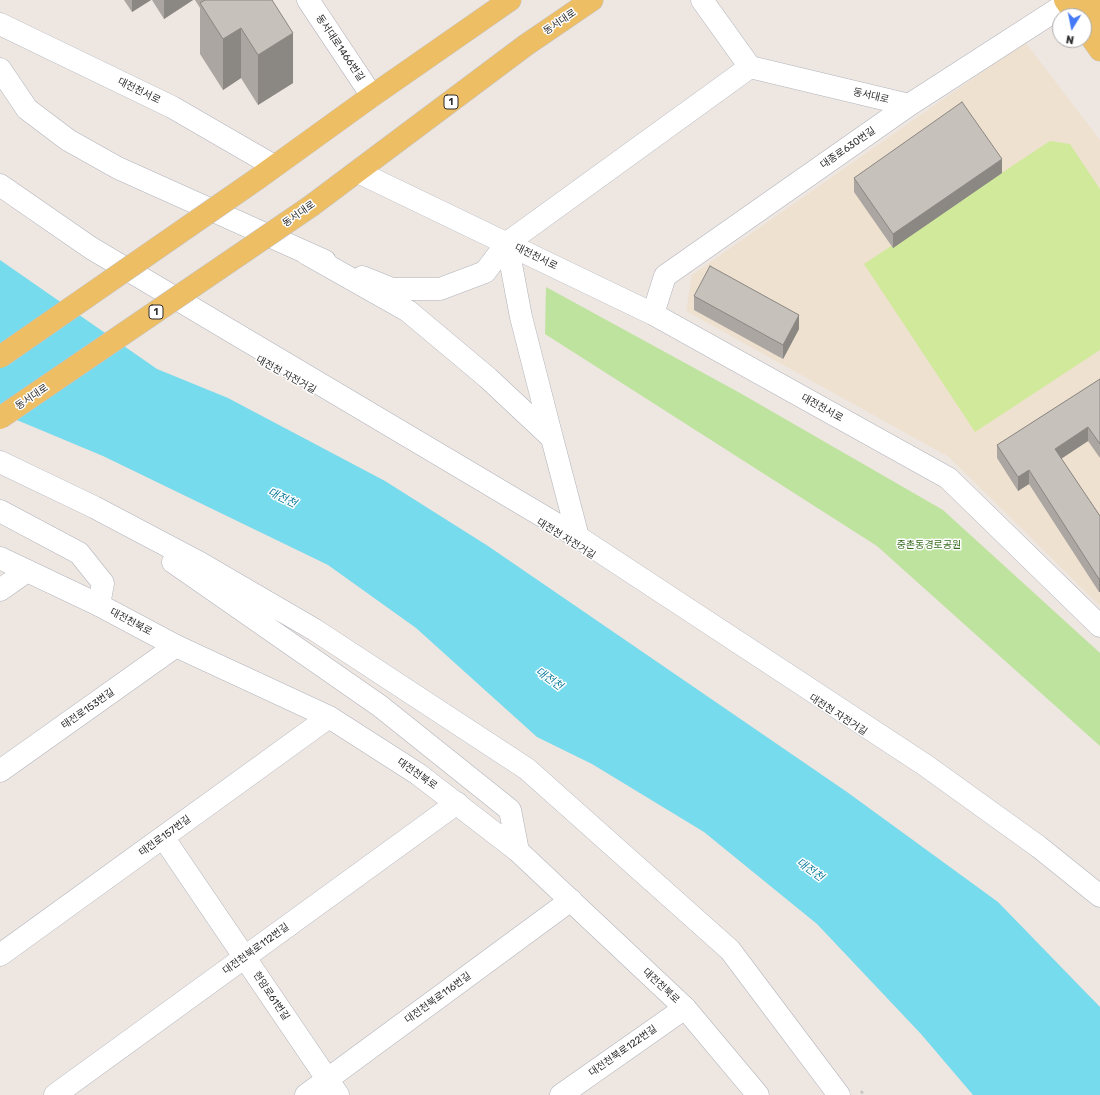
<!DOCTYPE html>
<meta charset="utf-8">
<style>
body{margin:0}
#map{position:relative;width:1100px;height:1095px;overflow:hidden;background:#eee6e0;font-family:Rubik,sans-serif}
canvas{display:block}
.north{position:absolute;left:1052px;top:8px;width:40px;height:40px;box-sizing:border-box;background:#fff;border:1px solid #ababab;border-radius:50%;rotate:190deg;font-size:11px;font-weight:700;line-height:16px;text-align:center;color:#2d2d2d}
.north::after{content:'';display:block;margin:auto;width:14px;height:18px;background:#457af6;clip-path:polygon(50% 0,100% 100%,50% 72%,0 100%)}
</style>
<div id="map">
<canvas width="1100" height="1095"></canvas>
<div class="north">N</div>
</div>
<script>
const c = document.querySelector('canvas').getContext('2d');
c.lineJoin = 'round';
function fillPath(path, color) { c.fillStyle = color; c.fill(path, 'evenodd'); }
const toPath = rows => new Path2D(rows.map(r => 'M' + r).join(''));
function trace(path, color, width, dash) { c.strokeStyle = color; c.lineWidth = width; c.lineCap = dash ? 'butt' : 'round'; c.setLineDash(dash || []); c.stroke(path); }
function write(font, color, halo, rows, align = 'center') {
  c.font = font + ' Rubik,"Noto Sans KR",sans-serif'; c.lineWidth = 3; c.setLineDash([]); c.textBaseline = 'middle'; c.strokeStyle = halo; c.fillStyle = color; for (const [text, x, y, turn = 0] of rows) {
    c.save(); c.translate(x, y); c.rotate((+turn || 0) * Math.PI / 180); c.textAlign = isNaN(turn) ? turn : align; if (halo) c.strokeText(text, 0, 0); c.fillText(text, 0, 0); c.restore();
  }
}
const education = toPath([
 [1025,42,1100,140,1100,606,949,457,686,311,692,275]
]);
const green = toPath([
 [546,287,740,393,943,510,1100,653,1100,746,877,546,545,334]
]);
const pitch = toPath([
 [1050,141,1070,144,1100,189,1100,350,975,432,864,264]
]);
const water = toPath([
 [0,260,157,369,228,398,385,481,488,546,847,792,998,902,1100,1007,1100,1095,973,1095,921,1034,817,924,704,832,592,764,537,737,416,628,328,565,103,456,0,413]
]);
const path = toPath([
 [861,1091,864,1095]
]);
const street = toPath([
 [308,0,372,96],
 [702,0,750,67,909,105],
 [0,24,172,107,274,166],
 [0,69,27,109,68,140,118,168,325,261],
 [358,172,653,314,948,478,1100,626],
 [362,277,392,289,440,289,485,272,507,243,750,67],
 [653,314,665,276,909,105,1067,3],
 [0,511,79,553,103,583,99,605],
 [0,590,27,571],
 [0,771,176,646],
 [163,837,338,1095],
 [0,955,329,717],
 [55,1095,457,803],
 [306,1095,571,900],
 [561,1095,685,1008]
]);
const secondary = toPath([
 [0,185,91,248,578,537,925,765,1039,847,1100,896],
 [507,243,521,317,552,438],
 [307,254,408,311,488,378,552,438,578,537],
 [0,462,94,507,200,563,315,630,527,769,730,950,839,1095],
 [0,558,99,605,176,646,329,717,418,774,518,851,685,1008,758,1095],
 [173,562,380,706,510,810,518,851]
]);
const primary = toPath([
 [1065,0,1076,16],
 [1087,0,1100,19],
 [1084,27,1100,50],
 [257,179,372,96,510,0],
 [311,206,526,45,592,0]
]);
const primaryBridge = toPath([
 [0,357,257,179],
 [0,418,311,206]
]);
const wall = toPath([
 [124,0,151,0,132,12],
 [152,0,193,0,164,19],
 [195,0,272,0,293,83,258,105,241,78,223,90,200,54,200,8],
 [1002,173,893,248,854,192,854,178],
 [694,296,799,329,783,359,694,310],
 [1100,379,1100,458,1088,441,1061,458,1100,516,1099,592,1029,484,1018,491,997,458,997,445]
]);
const shadedWall = toPath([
 [132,0,151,0,132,12],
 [164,0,193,0,164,19],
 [241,28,241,78,223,90,223,39],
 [293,33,293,83,258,105,258,55],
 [1002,159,1002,173,893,248,893,234],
 [799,315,799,329,783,359,783,345],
 [1088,427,1088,441,1055,463,1055,449],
 [1029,470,1029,484,1018,491,1018,477],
 [1100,578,1100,592,1099,592,1099,579]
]);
const building = toPath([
 [205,0,272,0,293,33,258,55,241,28,223,39,200,3,205,0],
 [962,102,1002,159,893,234,854,178,962,102],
 [710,266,799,315,783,345,694,296,710,266],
 [1100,379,1100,444,1088,427,1055,449,1100,516,1100,578,1099,579,1029,470,1018,477,997,445,1100,379]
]);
const shields = [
 [451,102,14],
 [156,312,14]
];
const shieldNames = [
 ["1",451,102],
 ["1",156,312]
];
const streetNames = [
 ["동서대로",560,22,-34],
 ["동서대로1466번길",340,48,56],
 ["대전천서로",139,91,26],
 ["동서대로",871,96,13],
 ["대종로630번길",848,148,-35],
 ["동서대로",299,214,-35],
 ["대전천서로",536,257,26],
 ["대전천 자전거길",286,375,29],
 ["동서대로",32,397,-34],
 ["대전천서로",822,408,29],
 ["대전천 자전거길",566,539,32],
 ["대전천북로",131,622,28],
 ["태전로153번길",88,709,-35],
 ["대전천 자전거길",838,715,33],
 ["대전천북로",417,774,35],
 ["태전로157번길",165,836,-36],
 ["대전천북로112번길",256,949,-36],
 ["대전천북로",661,986,43],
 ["현암로61번길",271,996,56],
 ["대전천북로116번길",438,998,-36],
 ["대전천북로122번길",623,1051,-35]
];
const parkNames = [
 ["중촌동경로공원",929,545]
];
const waterNames = [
 ["대전천",282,498,26],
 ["대전천",549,679,36],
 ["대전천",810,870,36]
];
fillPath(education, '#efe1d0');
fillPath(green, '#bde39e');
fillPath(pitch, '#d1e99a');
fillPath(water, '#76dbed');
trace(street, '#b0b4bd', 23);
trace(secondary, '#b0b4bd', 23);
trace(primary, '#c4c4c4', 23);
trace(path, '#c4c4c4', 2.5, [3, 2]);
trace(street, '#fff', 22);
trace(secondary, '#fff', 22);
trace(primary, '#eebe65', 22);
trace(primaryBridge, '#c4c4c4', 23, []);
trace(primaryBridge, '#eebe65', 22);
fillPath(wall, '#aba6a1');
fillPath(shadedWall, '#8b8783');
fillPath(building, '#c7c1bb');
trace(building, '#8b8783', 1);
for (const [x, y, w] of shields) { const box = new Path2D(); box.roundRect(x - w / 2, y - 7, w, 14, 3); c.fillStyle = '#fff'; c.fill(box); trace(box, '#2d2d2d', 1); }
write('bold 9px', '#2d2d2d', null, shieldNames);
write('10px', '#2d2d2d', '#fff', streetNames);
write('10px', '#366a1d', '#fff', parkNames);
write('italic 11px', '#117d9d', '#fff', waterNames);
</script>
